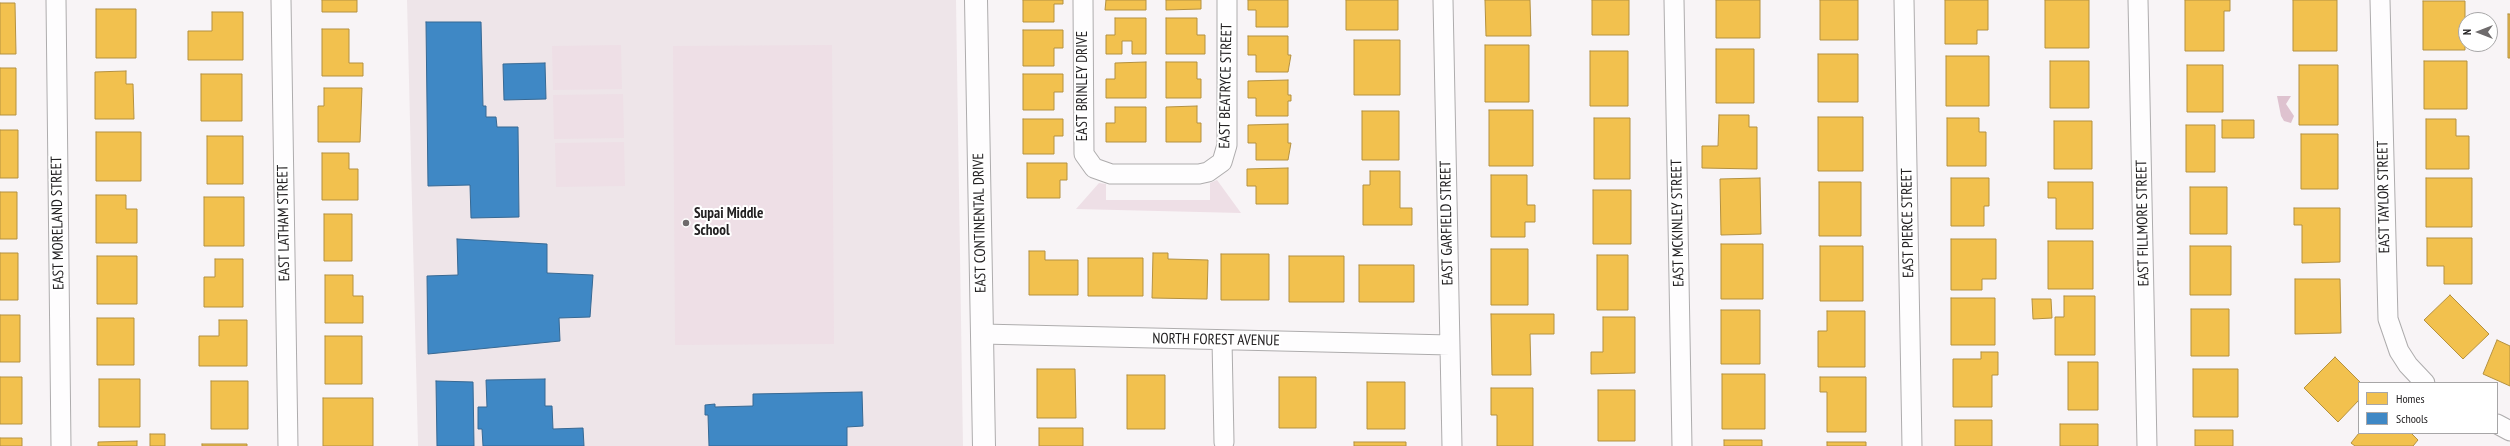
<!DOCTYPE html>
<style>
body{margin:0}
#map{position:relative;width:2510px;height:446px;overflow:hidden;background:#f8f4f6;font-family:"PT Sans Narrow",sans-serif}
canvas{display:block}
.legend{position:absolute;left:2358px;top:382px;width:140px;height:52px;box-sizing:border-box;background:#fff;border:1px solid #a7a6a7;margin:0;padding:5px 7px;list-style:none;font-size:12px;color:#232122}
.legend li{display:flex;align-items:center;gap:8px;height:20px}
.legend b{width:20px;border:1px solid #a7a6a7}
.north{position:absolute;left:2458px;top:12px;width:40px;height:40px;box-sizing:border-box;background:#fff;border:1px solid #a7a6a7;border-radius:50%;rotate:270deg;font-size:11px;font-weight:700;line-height:16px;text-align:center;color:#232122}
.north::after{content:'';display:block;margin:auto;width:14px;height:18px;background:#6e6b6c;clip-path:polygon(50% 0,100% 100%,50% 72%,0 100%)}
</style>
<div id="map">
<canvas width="2510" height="446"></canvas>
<ul class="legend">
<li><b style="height:11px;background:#f2c14e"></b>Homes</li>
<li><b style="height:11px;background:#3f88c5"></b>Schools</li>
</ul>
<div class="north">N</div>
</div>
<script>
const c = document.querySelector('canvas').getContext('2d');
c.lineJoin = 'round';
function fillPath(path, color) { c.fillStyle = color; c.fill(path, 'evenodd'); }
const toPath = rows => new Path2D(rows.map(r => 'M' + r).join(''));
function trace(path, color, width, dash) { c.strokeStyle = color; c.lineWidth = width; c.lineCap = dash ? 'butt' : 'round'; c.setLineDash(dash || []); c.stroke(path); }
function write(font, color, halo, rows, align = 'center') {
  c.font = font + ' "PT Sans Narrow",sans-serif'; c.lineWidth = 4; c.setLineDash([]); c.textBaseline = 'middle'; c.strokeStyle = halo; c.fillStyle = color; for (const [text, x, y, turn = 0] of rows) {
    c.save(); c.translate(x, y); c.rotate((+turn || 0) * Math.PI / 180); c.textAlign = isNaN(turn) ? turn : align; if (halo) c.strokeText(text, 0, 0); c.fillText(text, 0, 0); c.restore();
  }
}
const built = toPath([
 [407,0,956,0,963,446,418,446]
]);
const green = toPath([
 [621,45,622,89,553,90,552,46],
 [832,45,834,344,675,345,673,46],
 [623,94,624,138,554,139,553,95],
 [624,142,625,186,556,187,555,143],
 [1217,180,1241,213,1076,209,1099,183,1106,184,1106,200,1210,200,1210,183]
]);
const water = toPath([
 [2277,96,2291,96,2286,104,2294,116,2291,123,2284,121,2281,116]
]);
const homes = toPath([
 [322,0,357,0,357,12,322,12,322,0],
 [1023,0,1063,0,1063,4,1054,4,1054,22,1023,22,1023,0],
 [1106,0,1146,0,1146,10,1105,10,1106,0],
 [1166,0,1201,0,1201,9,1166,10,1166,0],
 [1248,0,1288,0,1288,27,1256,27,1256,10,1248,10,1248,0],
 [1346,0,1398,0,1398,30,1346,30,1346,0],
 [1485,0,1530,0,1531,36,1486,36,1485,0],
 [1592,0,1629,0,1629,35,1592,35,1592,0],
 [1716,0,1760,0,1760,38,1716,38,1716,0],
 [1820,0,1858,0,1858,40,1820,40,1820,0],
 [1945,0,1988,0,1988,30,1977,30,1977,44,1945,44,1945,0],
 [2045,0,2089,0,2089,48,2045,48,2045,0],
 [2185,0,2230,0,2230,11,2224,11,2224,51,2185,51,2185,0],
 [2293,0,2337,0,2337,51,2293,51,2293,0],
 [2423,1,2465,1,2465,50,2423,50,2423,1],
 [0,3,15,3,16,54,0,54,0,3],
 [96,9,136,9,136,58,96,58,96,9],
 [212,12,243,12,243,60,188,60,188,31,212,31,212,12],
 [2508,14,2510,14,2510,58,2508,58,2508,14],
 [1115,18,1146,18,1146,54,1132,54,1132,41,1122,41,1122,54,1106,54,1106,35,1115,35,1115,18],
 [1166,18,1197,18,1197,35,1205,35,1205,54,1166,54,1166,18],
 [322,29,349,29,349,63,363,63,363,76,322,76,322,29],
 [1023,30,1063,30,1063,48,1054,48,1054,66,1023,66,1023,30],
 [1248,36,1288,36,1288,55,1291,55,1288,72,1256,72,1256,55,1248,55,1248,36],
 [1354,40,1400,40,1400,95,1354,95,1354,40],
 [1485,45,1529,45,1529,102,1485,102,1485,45],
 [1716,49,1754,49,1754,103,1716,103,1716,49],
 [1590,51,1628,51,1628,106,1590,106,1590,51],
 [1818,54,1858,54,1858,102,1818,102,1818,54],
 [1946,56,1989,56,1989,106,1946,106,1946,56],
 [2050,61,2089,61,2089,108,2050,108,2050,61],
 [2424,61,2467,61,2467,109,2424,109,2424,61],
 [1146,62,1146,98,1106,98,1106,79,1115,79,1115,63,1146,62],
 [1166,62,1197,62,1197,79,1201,79,1201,98,1166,98,1166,62],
 [2187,65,2223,65,2223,112,2187,112,2187,65],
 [2299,65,2338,65,2338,125,2299,125,2299,65],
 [0,68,16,68,16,115,0,115,0,68],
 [126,71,126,84,133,84,134,119,95,119,95,72,126,71],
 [201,74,242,74,242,121,201,121,201,74],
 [1023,74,1063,74,1063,92,1054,92,1054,110,1023,110,1023,74],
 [1288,80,1288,95,1291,95,1291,101,1288,101,1288,116,1256,116,1256,98,1248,98,1248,81,1288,80],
 [324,88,362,88,360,142,318,142,318,106,324,106,324,88],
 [1197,106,1197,123,1201,123,1201,142,1166,142,1166,107,1197,106],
 [1115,107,1146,107,1146,142,1106,142,1106,123,1115,123,1115,107],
 [1489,110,1533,110,1533,166,1489,166,1489,110],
 [1362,111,1399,111,1399,160,1362,160,1362,111],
 [1719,115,1749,115,1749,127,1757,127,1757,169,1702,168,1702,146,1718,146,1719,115],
 [1818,117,1863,117,1863,171,1818,171,1818,117],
 [1594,118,1630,118,1630,179,1594,179,1594,118],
 [1947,118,1979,118,1979,132,1986,132,1986,166,1947,166,1947,118],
 [1023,119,1063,119,1063,136,1054,136,1054,154,1023,154,1023,119],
 [2426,119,2456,119,2456,136,2469,136,2469,169,2426,169,2426,119],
 [2222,120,2254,120,2254,138,2222,138,2222,120],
 [2054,121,2092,121,2092,169,2054,169,2054,121],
 [1288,124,1288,143,1291,143,1288,160,1256,160,1256,143,1248,143,1248,125,1288,124],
 [2186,125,2215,125,2215,172,2186,172,2186,125],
 [0,130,18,130,18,178,0,178,0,130],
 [96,132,141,132,141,181,96,181,96,132],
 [2301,134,2338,134,2338,189,2301,189,2301,134],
 [207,136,243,136,243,184,207,184,207,136],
 [322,153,349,153,349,169,358,169,358,200,322,200,322,153],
 [1027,163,1067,163,1067,180,1060,180,1060,198,1027,198,1027,163],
 [1288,168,1288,204,1256,204,1256,186,1247,186,1247,169,1288,168],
 [1370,171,1400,171,1400,208,1412,208,1412,225,1363,225,1363,185,1370,185,1370,171],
 [1491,175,1527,175,1527,205,1535,205,1535,222,1525,222,1525,237,1491,237,1491,175],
 [1760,178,1761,234,1721,235,1720,179,1760,178],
 [1951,178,1989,178,1989,206,1984,206,1984,226,1951,226,1951,178],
 [2426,178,2472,178,2472,227,2426,227,2426,178],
 [1819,182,1861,182,1861,236,1819,236,1819,182],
 [2048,182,2093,182,2093,229,2056,229,2056,198,2048,198,2048,182],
 [2190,187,2227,187,2227,234,2190,234,2190,187],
 [1593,190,1631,190,1631,244,1593,244,1593,190],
 [0,192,17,192,17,239,0,239,0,192],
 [96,195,126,195,126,209,137,209,137,243,96,243,96,195],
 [204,197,244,197,244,246,204,246,204,197],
 [2294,208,2340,208,2340,262,2302,263,2302,225,2294,225,2294,208],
 [324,214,352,214,352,261,324,261,324,214],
 [2427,238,2472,238,2472,284,2444,284,2444,266,2427,266,2427,238],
 [1951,239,1996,239,1996,279,1982,279,1982,290,1951,290,1951,239],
 [2048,241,2093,241,2093,289,2048,289,2048,241],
 [1721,244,1763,244,1763,299,1721,299,1721,244],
 [1820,246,1863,246,1863,301,1820,301,1820,246],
 [2190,246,2231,246,2231,295,2190,295,2190,246],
 [1491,249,1528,249,1528,305,1491,305,1491,249],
 [1029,251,1045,251,1045,260,1078,260,1078,295,1029,295,1029,251],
 [0,253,18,253,18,300,0,300,0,253],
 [1153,253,1168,253,1168,259,1208,260,1207,299,1152,298,1153,253],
 [1221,254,1269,254,1269,300,1221,300,1221,254],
 [1597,255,1628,255,1628,310,1597,310,1597,255],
 [97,256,137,256,137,304,97,304,97,256],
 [1289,256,1344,256,1344,302,1289,302,1289,256],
 [1088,258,1143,258,1143,296,1088,296,1088,258],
 [215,259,243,259,243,307,204,307,204,277,215,277,215,259],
 [1359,265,1414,265,1414,302,1359,302,1359,265],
 [325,275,353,275,353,296,363,296,363,323,325,323,325,275],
 [2295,279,2340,279,2341,333,2295,334,2295,279],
 [2450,295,2489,334,2463,359,2424,320,2450,295],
 [2064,296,2095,296,2095,355,2055,355,2055,317,2064,317,2064,296],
 [1951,298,1995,298,1995,345,1951,345,1951,298],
 [2032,299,2051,299,2052,318,2033,319,2032,299],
 [2191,309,2229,309,2229,356,2191,356,2191,309],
 [1721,310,1760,310,1760,364,1721,364,1721,310],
 [1827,311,1865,311,1865,367,1818,367,1818,331,1827,331,1827,311],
 [1491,314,1554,314,1554,334,1530,334,1531,375,1492,375,1491,314],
 [0,315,20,315,20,362,0,362,0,315],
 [1603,317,1635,317,1635,373,1591,374,1591,352,1603,352,1603,317],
 [97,318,134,318,134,365,97,365,97,318],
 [219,320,247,320,247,366,199,366,199,336,219,336,219,320],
 [325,336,362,336,362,384,325,384,325,336],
 [2497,340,2510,346,2510,386,2483,374,2497,340],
 [1981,352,1998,352,1998,375,1992,375,1992,407,1953,407,1953,359,1981,359,1981,352],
 [2335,357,2361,383,2359,383,2359,400,2338,422,2304,388,2335,357],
 [2068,362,2098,362,2098,410,2068,410,2068,362],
 [1037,369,1075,369,1076,418,1037,418,1037,369],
 [2193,369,2238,369,2238,417,2193,417,2193,369],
 [1722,374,1765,374,1765,429,1722,429,1722,374],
 [1127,375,1165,375,1165,429,1127,429,1127,375],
 [0,377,22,377,22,424,0,424,0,377],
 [1279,377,1316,377,1316,428,1279,428,1279,377],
 [1820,377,1866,377,1866,432,1827,432,1827,392,1820,392,1820,377],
 [99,379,140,379,140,427,99,427,99,379],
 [211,381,248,381,248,429,211,429,211,381],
 [1367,382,1405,382,1405,429,1367,429,1367,382],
 [1491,388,1533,388,1533,446,1497,446,1497,415,1491,415,1491,388],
 [1598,390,1635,390,1635,441,1598,441,1598,390],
 [323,398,373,398,373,446,323,446,323,398],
 [1955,420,1992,420,1992,446,1955,446,1955,420],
 [2060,424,2098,424,2098,446,2060,446,2060,424],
 [1039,428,1083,428,1083,446,1039,446,1039,428],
 [2195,430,2233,430,2233,446,2195,446,2195,430],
 [2359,433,2411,433,2418,440,2413,446,2355,446,2351,443,2359,433],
 [150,434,165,434,165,446,150,446,150,434],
 [0,438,22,438,22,446,0,446,0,438],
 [1724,440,1762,440,1762,446,1724,446,1724,440],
 [137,441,137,446,98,446,98,442,137,441],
 [1354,442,1406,442,1406,446,1354,446,1354,442],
 [1827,442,1866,442,1866,446,1827,446,1827,442],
 [202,444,247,444,247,446,202,446,202,444]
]);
const schools = toPath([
 [426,22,481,22,483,106,486,106,486,117,496,117,497,127,518,127,519,217,471,218,470,185,428,186,426,22],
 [545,63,546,99,504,100,503,64,545,63],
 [457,239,547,244,547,273,593,275,590,317,559,318,560,341,428,354,427,276,458,275,457,239],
 [545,379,545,406,552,406,553,429,583,428,584,446,483,446,482,429,478,429,478,407,487,407,486,380,545,379],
 [436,381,473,382,474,446,437,446,436,381],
 [862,392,863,426,847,427,847,446,709,446,708,415,705,415,705,405,715,404,715,407,753,406,753,394,862,392]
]);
const minor = toPath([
 [56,0,61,446],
 [281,0,288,446],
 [1083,0,1084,154,1094,168,1111,174,1199,174,1208,172,1222,162,1227,145,1227,0],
 [1443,0,1452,446],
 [1674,0,1682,446],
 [1904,0,1912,446],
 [2138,0,2147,446],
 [2380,0,2388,319,2399,351,2408,365,2425,383],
 [982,334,1450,345],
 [1222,340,1224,442],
 [2497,424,2510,431]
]);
const tertiary = toPath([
 [976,0,984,446]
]);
const markers = [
 [686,223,4,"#6e6b6c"]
];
const streetNames = [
 ["EAST BRINLEY DRIVE",1083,86,-90],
 ["EAST BEATRYCE STREET",1226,86,-89],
 ["EAST TAYLOR STREET",2384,197,-91],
 ["EAST MORELAND STREET",58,223,-91],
 ["EAST LATHAM STREET",284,223,-91],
 ["EAST CONTINENTAL DRIVE",980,223,-91],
 ["EAST GARFIELD STREET",1447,223,-91],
 ["EAST MCKINLEY STREET",1678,223,-91],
 ["EAST PIERCE STREET",1908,223,-91],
 ["EAST FILLMORE STREET",2143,223,-91],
 ["NORTH FOREST AVENUE",1216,340,1]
];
const poiNames = [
 ["Supai Middle",694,214],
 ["School",694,231]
];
fillPath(built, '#eee5e9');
fillPath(green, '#eedfe6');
fillPath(water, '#dec2cf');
fillPath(homes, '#f2c14e');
trace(homes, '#b49141', 1);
fillPath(schools, '#3f88c5');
trace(schools, '#376994', 1);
trace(minor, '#aeacad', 21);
trace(tertiary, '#aeacad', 24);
trace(minor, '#fefdfe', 19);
trace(tertiary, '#fefdfe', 22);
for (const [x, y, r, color] of markers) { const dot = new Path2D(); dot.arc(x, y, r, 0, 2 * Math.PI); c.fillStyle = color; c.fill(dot); trace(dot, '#fff', 1.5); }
write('15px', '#232122', '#fff', streetNames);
write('bold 15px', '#232122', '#fff', poiNames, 'left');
</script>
